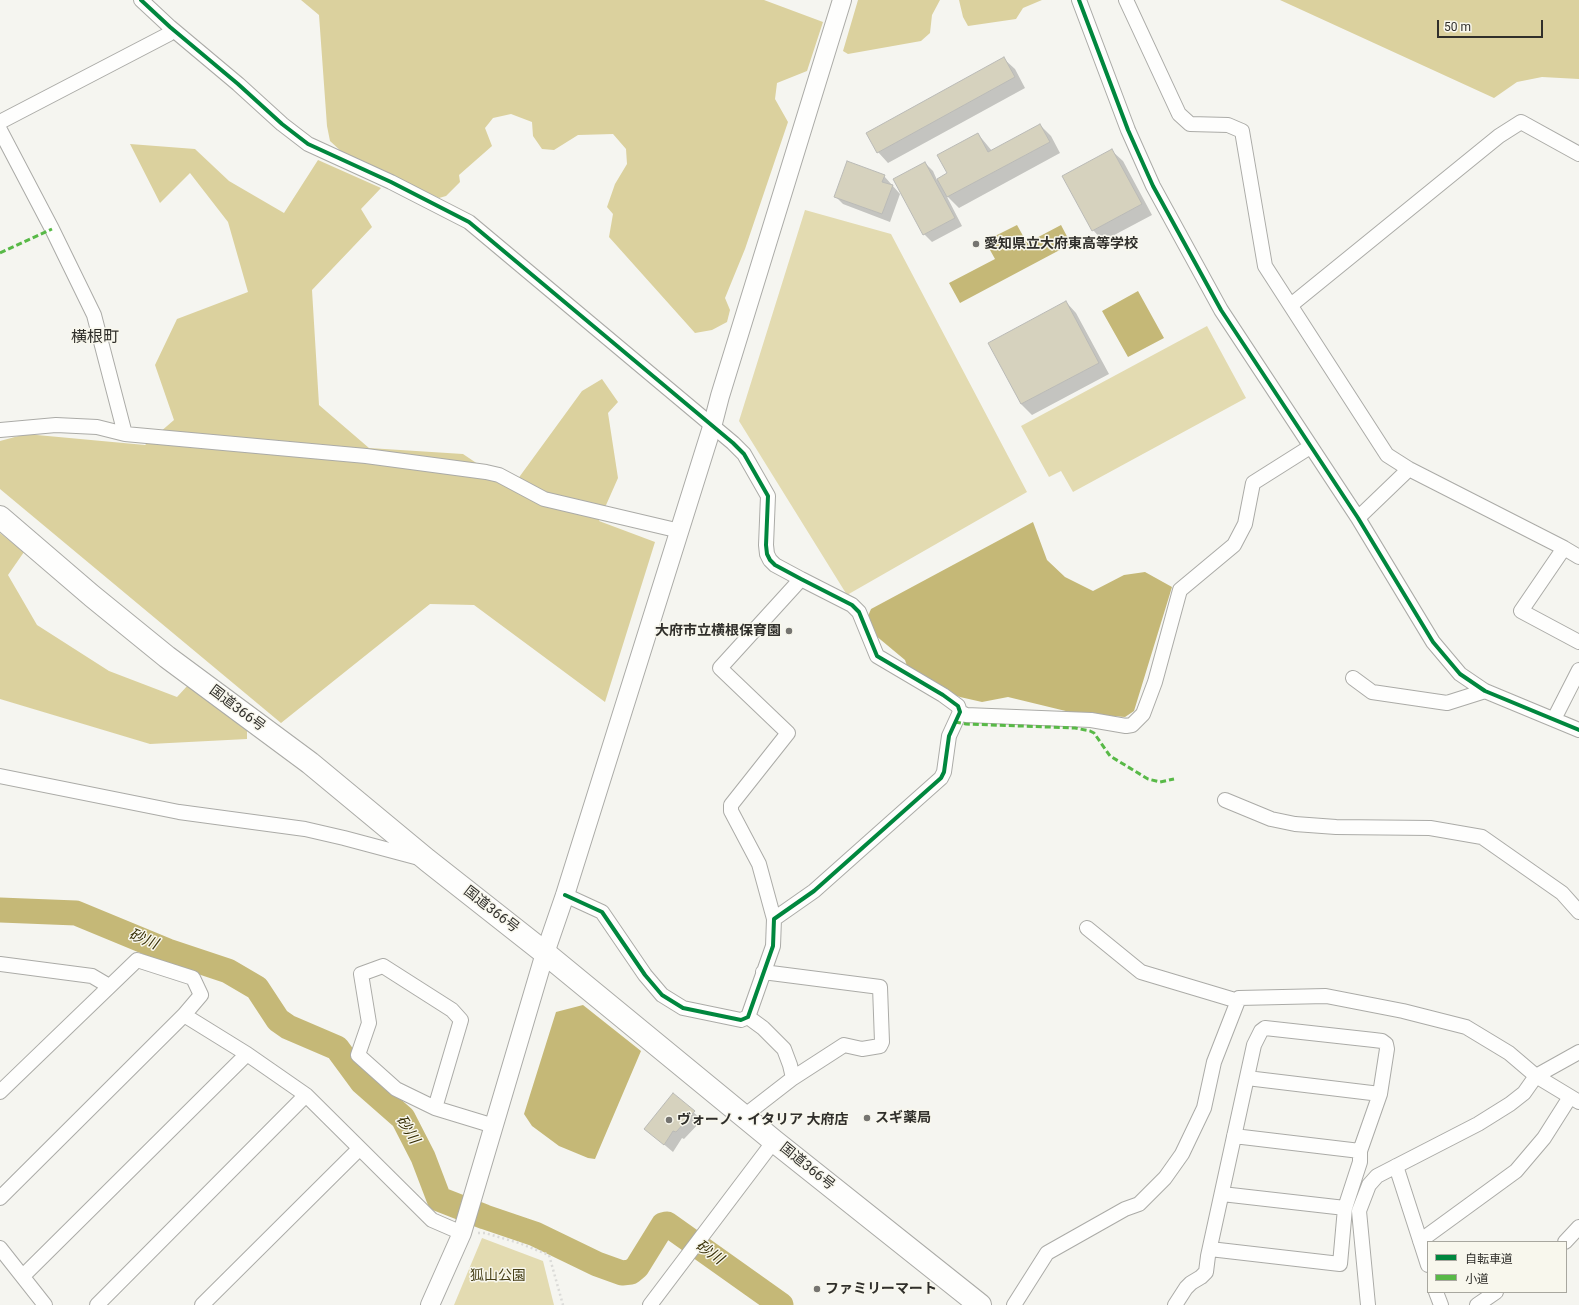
<!DOCTYPE html>
<meta charset="utf-8">
<style>
body{margin:0}
#map{position:relative;width:1579px;height:1305px;overflow:hidden;background:#f5f5f0;font-family:Roboto,"Noto Sans JP",sans-serif}
canvas{display:block}
.legend{position:absolute;left:1427px;top:1241px;width:140px;height:52px;box-sizing:border-box;background:#f8f7ed;border:1px solid #a8a79f;margin:0;padding:5px 7px;list-style:none;font-size:12px;color:#302f2b}
.legend li{display:flex;align-items:center;gap:8px;height:20px}
.legend b{width:20px;border:1px solid #a8a79f}
.scale{position:absolute;left:1437px;top:20px;width:106px;height:18px;box-sizing:border-box;border:2px solid #302f2b;border-top:0;padding-left:5px;font-size:12px;line-height:14px;white-space:nowrap;color:#302f2b;-webkit-text-stroke:3px #f8f7ed;paint-order:stroke}
</style>
<div id="map">
<canvas width="1579" height="1305"></canvas>
<ul class="legend">
<li><b style="height:5px;background:#00873e"></b>自転車道</li>
<li><b style="height:5px;background:#58b947"></b>小道</li>
</ul>
<div class="scale">50 m</div>
</div>
<script>
const c = document.querySelector('canvas').getContext('2d');
c.lineJoin = 'round';
function fillPath(path, color) { c.fillStyle = color; c.fill(path, 'evenodd'); }
const toPath = rows => new Path2D(rows.map(r => 'M' + r).join(''));
function trace(path, color, width, dash) { c.strokeStyle = color; c.lineWidth = width; c.lineCap = dash ? 'butt' : 'round'; c.setLineDash(dash || []); c.stroke(path); }
function write(font, color, halo, rows, align = 'center') {
  c.font = font + ' Roboto,"Noto Sans JP",sans-serif'; c.lineWidth = 3; c.setLineDash([]); c.textBaseline = 'middle'; c.strokeStyle = halo; c.fillStyle = color; for (const [text, x, y, turn = 0] of rows) {
    c.save(); c.translate(x, y); c.rotate((+turn || 0) * Math.PI / 180); c.textAlign = isNaN(turn) ? turn : align; if (halo) c.strokeText(text, 0, 0); c.fillText(text, 0, 0); c.restore();
  }
}
const green = toPath([
 [805,210,891,234,1027,492,847,595,739,421],
 [1207,326,1246,398,1073,492,1061,471,1049,477,1021,426],
 [482,1238,543,1261,554,1305,454,1305]
]);
const forest = toPath([
 [301,0,764,0,823,22,807,71,777,83,775,99,788,122,745,249,725,298,730,310,727,322,712,330,695,333,609,237,613,214,607,207,615,184,627,164,626,149,613,134,578,135,554,150,542,149,533,136,532,122,511,114,493,118,485,128,492,146,459,175,460,182,446,196,439,198,343,153,330,141,327,126,319,15],
 [858,0,940,0,932,15,930,33,921,41,848,54,843,51],
 [959,0,1042,0,1023,8,1016,19,968,26,963,17],
 [1280,0,1579,0,1579,79,1542,77,1517,82,1494,98],
 [130,144,195,149,229,181,284,213,318,160,381,188,361,209,372,227,312,290,319,405,369,448,463,454,512,487,582,391,602,379,618,402,608,413,618,478,599,521,655,542,605,702,474,605,430,604,281,723,0,489,0,441,26,434,145,445,174,420,155,365,177,319,248,292,228,222,190,173,160,203],
 [0,533,24,552,8,575,37,625,109,671,177,697,189,684,247,731,247,739,150,744,0,699]
]);
const water = toPath([
 [1017,225,1027,243,1061,225,1071,244,960,303,949,283,995,259,985,241],
 [1138,291,1164,338,1128,357,1102,311],
 [1033,522,1047,560,1065,577,1093,591,1124,575,1145,572,1172,587,1134,711,1125,717,1074,713,1008,697,982,702,960,697,945,691,907,666,905,660,875,635,868,616,871,609],
 [583,1005,641,1051,595,1159,588,1158,559,1146,532,1126,524,1114,556,1012]
]);
const shadow = toPath([
 [1004,59,1015,69,1025,88,888,163,878,152],
 [1040,125,1051,136,1060,153,959,208,946,195,962,226,932,242,924,234,925,163,933,171,937,180,949,174,978,134,992,151],
 [1112,151,1123,161,1152,215,1103,241,1093,230],
 [884,176,900,194,890,222,843,204,835,196],
 [1066,302,1076,313,1109,374,1032,415,1021,404,989,343],
 [673,1094,702,1120,684,1139,682,1138,673,1152,654,1136]
]);
const river = toPath([
 [0,910,76,913,168,951,228,971,257,988,278,1020,288,1027,337,1048,362,1082,403,1118,423,1157,439,1199,485,1217,535,1234,597,1264,622,1273,631,1272,637,1267,663,1225,667,1224,781,1305]
]);
const building = toPath([
 [1004,57,1015,77,877,153,866,133,1004,57],
 [1040,124,1050,142,947,197,937,179,947,173,937,155,978,133,988,152,1040,124],
 [1112,149,1142,204,1092,231,1062,176,1112,149],
 [847,161,885,175,882,182,893,185,882,214,834,197,847,161],
 [925,162,955,218,923,235,893,179,925,162],
 [1066,301,1099,363,1021,404,988,343,1066,301],
 [673,1093,695,1111,676,1132,673,1131,664,1145,644,1129,673,1093]
]);
const path = toPath([
 [478,1233,485,1233,519,1243,549,1255,563,1305]
]);
const minor = toPath([
 [141,0,170,27,238,84,282,124,308,144,391,182,469,222,733,443,744,454,768,496,766,545,767,554,770,560,775,565,801,579,852,605,859,612,877,656,943,695,958,706,960,712,949,736,944,772,941,778,814,891,774,919,773,946,748,1017,741,1020,683,1008,662,995,645,975,602,912,565,895],
 [1079,0,1128,130,1153,186,1221,310,1358,518,1433,642,1460,674,1485,691,1579,730],
 [1126,0,1179,114,1190,124,1228,125,1242,131,1265,266,1387,455,1409,469,1564,548,1579,557],
 [0,122,169,34,170,27],
 [0,130,52,229,94,315,125,434],
 [1291,305,1499,136,1521,122,1579,154],
 [0,430,56,425,97,427,125,434,366,456,486,472,499,475,544,499,680,531],
 [1358,518,1409,469],
 [1564,548,1521,611,1579,642],
 [1353,678,1372,692,1447,703,1485,691],
 [960,712,966,715,1091,720,1126,726,1132,725,1143,714,1155,682,1180,590,1234,545,1245,524,1253,483,1310,447],
 [1554,719,1579,670],
 [0,776,179,812,305,829,344,838,419,858],
 [1225,800,1271,819,1295,824,1336,827,1430,828,1482,837,1562,893,1579,912],
 [774,919,759,864,731,811,731,805,788,733,720,668,801,579],
 [1087,928,1141,972,1238,1001],
 [0,964,92,976,109,986],
 [383,966,452,1010,461,1020,435,1108,396,1089,358,1055,369,1023,361,974,383,966],
 [763,972,880,987,882,1042,880,1046,862,1049,844,1045,793,1078],
 [184,1015,247,1054,306,1095,432,1220,462,1233],
 [1247,1078,1380,1094],
 [0,1092,137,960,193,978,201,995,184,1015,0,1198],
 [435,1108,494,1126],
 [744,1116,793,1078,790,1065,784,1049,763,1028,748,1017],
 [1234,1136,1360,1151],
 [1396,1166,1428,1265],
 [1222,1194,1345,1208],
 [1420,1241,1516,1171,1544,1138,1570,1097],
 [1565,1242,1579,1227],
 [0,1248,45,1305],
 [23,1276,247,1054],
 [1436,1292,1441,1305],
 [97,1305,306,1095],
 [202,1305,359,1149],
 [650,1305,774,1141],
 [1014,1305,1047,1253,1125,1209,1139,1204,1165,1178,1182,1154,1204,1108,1214,1062,1239,998,1326,996,1403,1011,1466,1027,1509,1053,1536,1076,1579,1102],
 [1175,1305,1186,1288,1191,1283,1201,1277,1206,1272,1208,1256,1254,1045,1261,1031,1265,1028,1374,1040,1382,1041,1386,1044,1387,1049,1380,1094,1360,1151,1360,1162,1345,1208,1340,1264,1210,1249],
 [1368,1305,1359,1211,1369,1185,1377,1176,1478,1124,1510,1104,1524,1093,1536,1076,1579,1052],
 [1477,1305,1496,1292]
]);
const tertiary = toPath([
 [430,1305,462,1233,545,953,565,895,712,427,720,396,842,0]
]);
const trunk = toPath([
 [0,517,92,596,167,657,310,763,427,860,545,953,774,1141,980,1305]
]);
const quiet = toPath([
 [0,253,52,229],
 [955,722,966,724,1075,728,1090,731,1094,733,1110,756,1148,779,1160,782,1174,779]
]);
const cycleway = toPath([
 [141,0,170,27,238,84,282,124,308,144,391,182,469,222,733,443,744,454,768,496,766,545,767,554,770,560,775,565,801,579,852,605,859,612,877,656,943,695,958,706,960,712,949,736,944,772,941,778,814,891,774,919,773,946,748,1017,741,1020,683,1008,662,995,645,975,602,912,565,895],
 [1079,0,1128,130,1153,186,1221,310,1358,518,1433,642,1460,674,1485,691,1579,730]
]);
const markers = [
 [976,244,4,"#757470"],
 [789,631,4,"#757470"],
 [867,1118,4,"#757470"],
 [669,1120,4,"#757470"],
 [817,1289,4,"#757470"]
];
const poiNames = [
 ["愛知県立大府東高等学校",984,244],
 ["大府市立横根保育園",781,631,"right"],
 ["スギ薬局",875,1118],
 ["ヴォーノ・イタリア 大府店",677,1120],
 ["ファミリーマート",825,1289]
];
const streetNames = [
 ["国道366号",237,709,37],
 ["国道366号",491,910,38],
 ["国道366号",807,1167,39]
];
const parkNames = [
 ["狐山公園",498,1276]
];
const waterNames = [
 ["砂川",143,940,22],
 ["砂川",407,1130,58],
 ["砂川",709,1253,35]
];
const quarterNames = [
 ["横根町",95,338]
];
fillPath(green, '#e3dbb1');
fillPath(forest, '#dbd19e');
fillPath(water, '#c5b877');
fillPath(shadow, '#0003');
trace(river, '#c5b877', 25);
fillPath(building, '#d6d2be');
trace(building, '#babab6', 1);
trace(minor, '#ababa7', 16);
trace(tertiary, '#ababa7', 20);
trace(trunk, '#ababa7', 24);
trace(path, '#dbdbd8', 2.5, [2, 3]);
trace(minor, '#fefefd', 14);
trace(tertiary, '#fefefd', 18);
trace(trunk, '#fefefd', 22);
trace(quiet, '#58b947', 3, [6, 3]);
trace(cycleway, '#00873e', 4);
for (const [x, y, r, color] of markers) { const dot = new Path2D(); dot.arc(x, y, r, 0, 2 * Math.PI); c.fillStyle = color; c.fill(dot); trace(dot, '#f8f7ed', 1.5); }
write('bold 14px', '#302f2b', '#f8f7ed', poiNames, 'left');
write('14px', '#302f2b', '#f8f7ed', streetNames);
write('14px', '#474019', '#f8f7ed', parkNames);
write('italic 15px', '#372f06', '#f8f7ed', waterNames);
write('16px', '#302f2b', '#f8f7ed', quarterNames);
</script>
